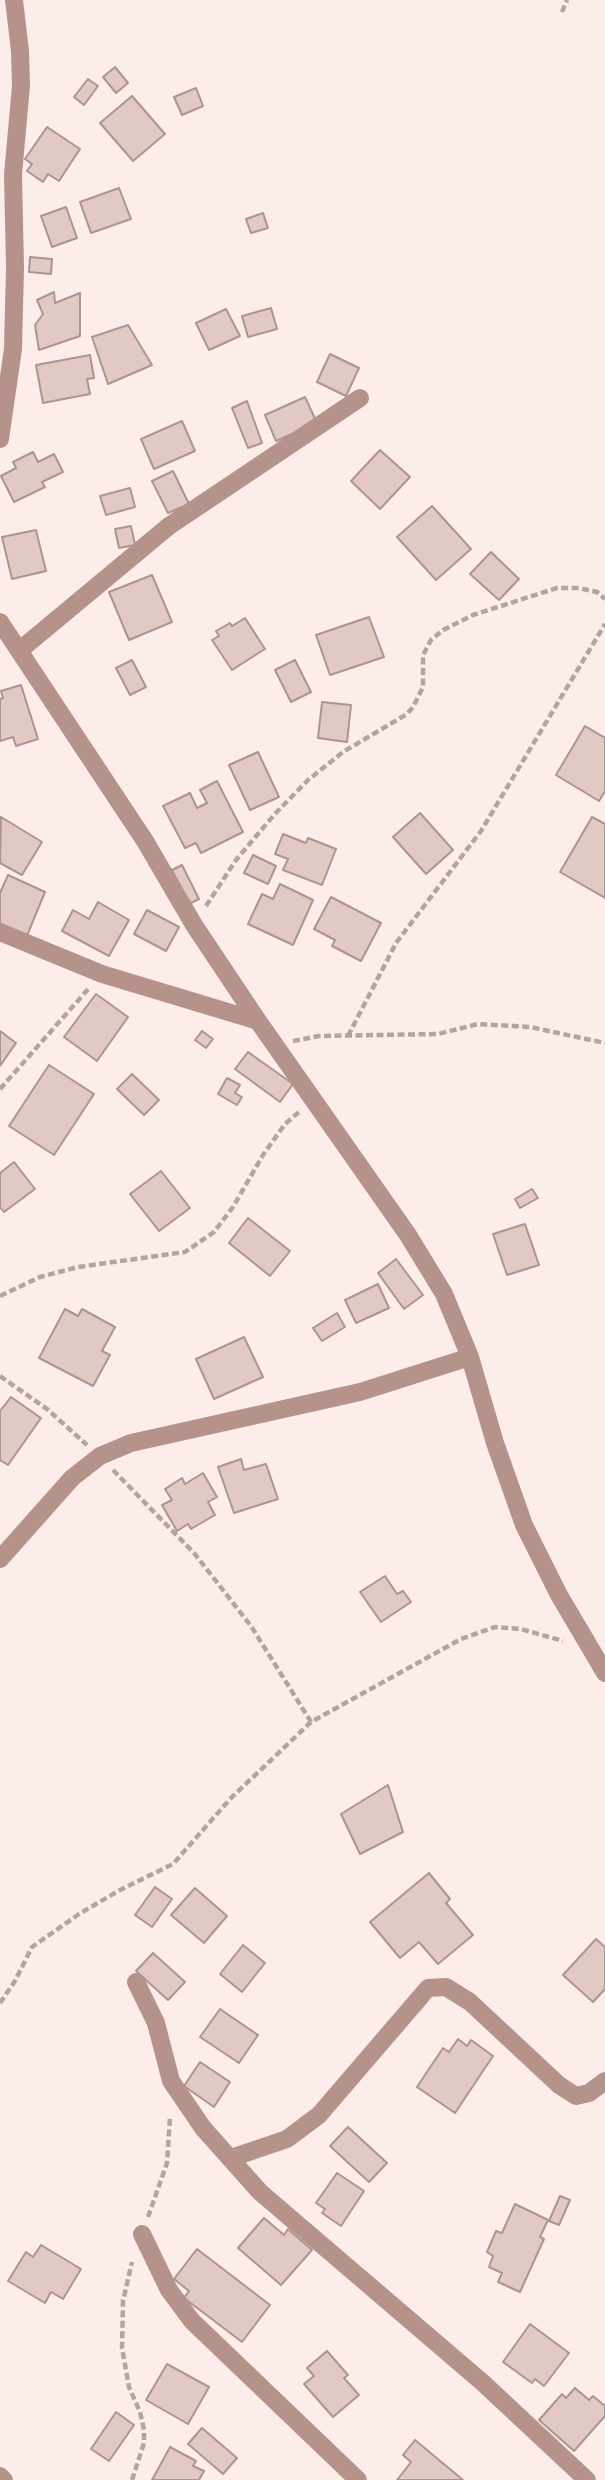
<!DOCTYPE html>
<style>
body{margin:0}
canvas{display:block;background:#fdedea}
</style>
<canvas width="605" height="2480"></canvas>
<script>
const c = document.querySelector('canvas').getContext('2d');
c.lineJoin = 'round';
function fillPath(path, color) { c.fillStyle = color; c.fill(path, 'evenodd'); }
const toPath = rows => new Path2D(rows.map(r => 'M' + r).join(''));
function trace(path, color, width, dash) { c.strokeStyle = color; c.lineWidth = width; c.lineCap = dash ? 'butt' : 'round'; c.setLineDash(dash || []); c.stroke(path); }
const building = toPath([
 [115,67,128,83,116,93,103,77,115,67],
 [88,79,98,86,84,105,74,97,88,79],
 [196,88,203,106,182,115,174,97,196,88],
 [132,96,165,134,133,161,100,123,132,96],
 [47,127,80,149,59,181,48,174,43,182,27,171,32,164,25,159,47,127],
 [119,188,131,219,91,233,80,202,119,188],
 [66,207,77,238,52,247,41,216,66,207],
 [263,213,268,228,251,233,246,219,263,213],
 [30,257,52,259,51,274,29,272,30,257],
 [54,292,55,303,80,293,80,336,39,350,35,325,43,314,37,300,54,292],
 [271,308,277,329,248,337,242,316,271,308],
 [226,309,240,336,209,350,196,323,226,309],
 [128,325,152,365,108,384,92,337,128,325],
 [330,354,359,368,346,396,317,382,330,354],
 [90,355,94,378,87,379,90,394,43,403,36,365,90,355],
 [305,397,317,423,276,441,265,415,305,397],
 [247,401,262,443,248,448,232,408,247,401],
 [182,421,195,451,154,469,141,439,182,421],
 [380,450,410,477,380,509,351,481,380,450],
 [33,452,38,462,54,454,63,472,42,482,45,487,14,502,1,476,16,468,13,462,33,452],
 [173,471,189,504,168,513,152,481,173,471],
 [130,488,135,507,106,515,100,496,130,488],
 [432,506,471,549,436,580,397,537,432,506],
 [131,526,135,545,119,548,115,529,131,526],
 [36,530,46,571,12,579,2,537,36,530],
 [491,552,519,579,499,600,470,574,491,552],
 [152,575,172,622,129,640,109,592,152,575],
 [369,617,384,657,330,675,316,635,369,617],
 [245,618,265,649,232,670,212,640,219,636,216,631,230,623,232,626,245,618],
 [132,660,146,687,130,695,116,668,132,660],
 [295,660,311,692,291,702,275,670,295,660],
 [21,685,38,739,16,746,13,737,0,741,0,699,3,698,1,691,21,685],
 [322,702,351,705,347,742,318,738,322,702],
 [585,726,605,738,605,791,599,801,556,775,585,726],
 [258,752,279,797,250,810,229,765,258,752],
 [217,781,243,832,201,853,196,843,185,848,163,806,190,793,197,808,207,803,200,790,217,781],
 [420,813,453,850,426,874,393,837,420,813],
 [1,817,42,842,22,875,0,863,1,817],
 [592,817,605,824,605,898,560,872,592,817],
 [283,834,306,843,308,838,336,849,322,885,283,870,288,859,275,854,283,834],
 [253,855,276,866,268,884,244,873,253,855],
 [182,865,199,899,189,904,172,870,182,865],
 [8,875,45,892,26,938,0,927,0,893,8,875],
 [280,884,313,900,293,945,248,924,262,894,273,899,280,884],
 [331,897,381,923,361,961,332,946,335,940,314,929,331,897],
 [98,902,129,920,109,956,62,931,73,910,89,919,98,902],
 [147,910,179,927,166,951,134,934,147,910],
 [96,994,128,1017,97,1061,64,1037,96,994],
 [0,1031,16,1043,0,1066,0,1031],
 [202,1031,213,1039,206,1048,195,1040,202,1031],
 [248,1052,293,1084,280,1102,235,1069,248,1052],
 [49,1065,94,1094,54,1155,9,1126,49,1065],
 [132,1074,159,1100,144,1115,117,1089,132,1074],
 [227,1078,240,1085,235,1093,242,1097,237,1105,218,1094,227,1078],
 [14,1162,35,1189,4,1212,0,1207,0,1173,14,1162],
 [161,1171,190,1208,159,1231,130,1194,161,1171],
 [532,1189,538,1198,520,1208,515,1199,532,1189],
 [248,1218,290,1251,270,1276,229,1243,248,1218],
 [525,1224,539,1265,507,1275,493,1234,525,1224],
 [396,1259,423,1295,404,1309,378,1273,396,1259],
 [378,1284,389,1308,356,1323,345,1300,378,1284],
 [65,1309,78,1316,82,1309,115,1327,102,1351,110,1355,93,1386,39,1358,65,1309],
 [337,1313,345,1327,322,1341,313,1328,337,1313],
 [244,1337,263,1377,214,1399,196,1359,244,1337],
 [11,1397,41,1418,8,1465,0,1460,0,1411,11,1397],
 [241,1459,244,1470,266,1464,278,1499,234,1513,218,1467,241,1459],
 [203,1473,217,1497,208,1502,215,1515,191,1529,188,1524,177,1531,162,1505,172,1500,165,1489,182,1478,185,1484,203,1473],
 [385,1576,397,1594,403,1591,411,1602,381,1622,360,1592,385,1576],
 [388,1785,403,1832,360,1854,341,1814,388,1785],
 [429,1873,450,1899,446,1903,473,1935,438,1964,419,1942,400,1958,370,1922,429,1873],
 [155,1887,172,1899,152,1927,135,1915,155,1887],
 [195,1888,227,1916,204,1943,171,1915,195,1888],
 [596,1939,605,1947,605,1989,593,2002,563,1975,596,1939],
 [243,1945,265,1963,242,1992,220,1974,243,1945],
 [153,1953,185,1982,168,2000,136,1971,153,1953],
 [220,2009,258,2035,239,2063,200,2037,220,2009],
 [458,2039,467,2046,471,2040,493,2056,455,2113,417,2087,443,2048,449,2052,458,2039],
 [200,2062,230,2082,214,2107,184,2086,200,2062],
 [348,2127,387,2163,369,2182,330,2146,348,2127],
 [337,2173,364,2191,341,2226,322,2213,325,2209,316,2203,337,2173],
 [560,2196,570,2200,559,2225,549,2221,560,2196],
 [515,2204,548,2220,540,2237,544,2239,520,2292,498,2282,502,2273,489,2267,493,2256,487,2252,496,2231,502,2233,515,2204],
 [264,2218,284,2235,288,2229,312,2250,281,2285,238,2248,264,2218],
 [41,2245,81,2269,63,2299,51,2292,45,2303,8,2281,26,2252,33,2257,41,2245],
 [197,2249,270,2305,242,2342,184,2298,189,2291,174,2279,197,2249],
 [530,2324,569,2353,544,2386,535,2379,532,2383,503,2362,530,2324],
 [327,2351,348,2375,344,2378,359,2395,333,2417,304,2384,314,2376,307,2368,327,2351],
 [167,2364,209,2387,188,2424,146,2400,167,2364],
 [575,2388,589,2400,593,2396,605,2406,605,2416,574,2451,539,2420,562,2394,566,2398,575,2388],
 [116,2412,134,2425,109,2461,91,2449,116,2412],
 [202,2428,237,2458,223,2474,188,2444,202,2428],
 [415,2440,463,2480,397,2480,411,2462,403,2455,415,2440],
 [170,2447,196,2461,193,2466,204,2471,199,2480,152,2480,170,2447]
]);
const path = toPath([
 [562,12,567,0],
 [206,906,236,860,274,815,308,780,343,752,407,714,413,707,423,687,423,655,431,640,443,630,473,615,557,588,579,588,597,592,605,599],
 [348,1036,396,943,481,831,605,624],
 [293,1041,319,1036,438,1034,478,1024,530,1027,605,1043],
 [0,1089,90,987],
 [0,1296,40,1277,78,1267,185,1252,214,1232,233,1207,263,1155,285,1124,300,1111],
 [0,1376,47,1409,87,1445],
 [113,1470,194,1553,251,1626,311,1722],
 [0,2003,15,1981,32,1947,79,1914,120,1890,173,1864,231,1798,311,1722,461,1639,495,1627,521,1629,563,1641],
 [148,2217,167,2163,170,2117],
 [132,2480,144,2443,144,2430,140,2412,129,2387,122,2348,123,2301,132,2262]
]);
const street = toPath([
 [0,439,13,349,15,267,13,174,21,86,20,51,14,0],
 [0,622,145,841,194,925,258,1021],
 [20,650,169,526,360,398],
 [0,932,102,974,258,1021,408,1235,444,1294,470,1357,495,1443,524,1525,559,1595,605,1673],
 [0,1559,72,1478,100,1456,131,1443,360,1392,470,1357],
 [136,1982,156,2023,171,2081,203,2128,260,2192,482,2382,587,2480],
 [231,2158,287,2139,319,2115,428,1988,446,1987,470,2002,559,2085,576,2096,589,2093,605,2081],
 [142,2234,169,2290,192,2321,358,2480],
 [0,2476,4,2480]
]);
fillPath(building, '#e2c9c3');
trace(building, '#ac958f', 2);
trace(path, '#b2a4a2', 4.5, [7, 3.5]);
trace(street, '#b5938b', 18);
</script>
